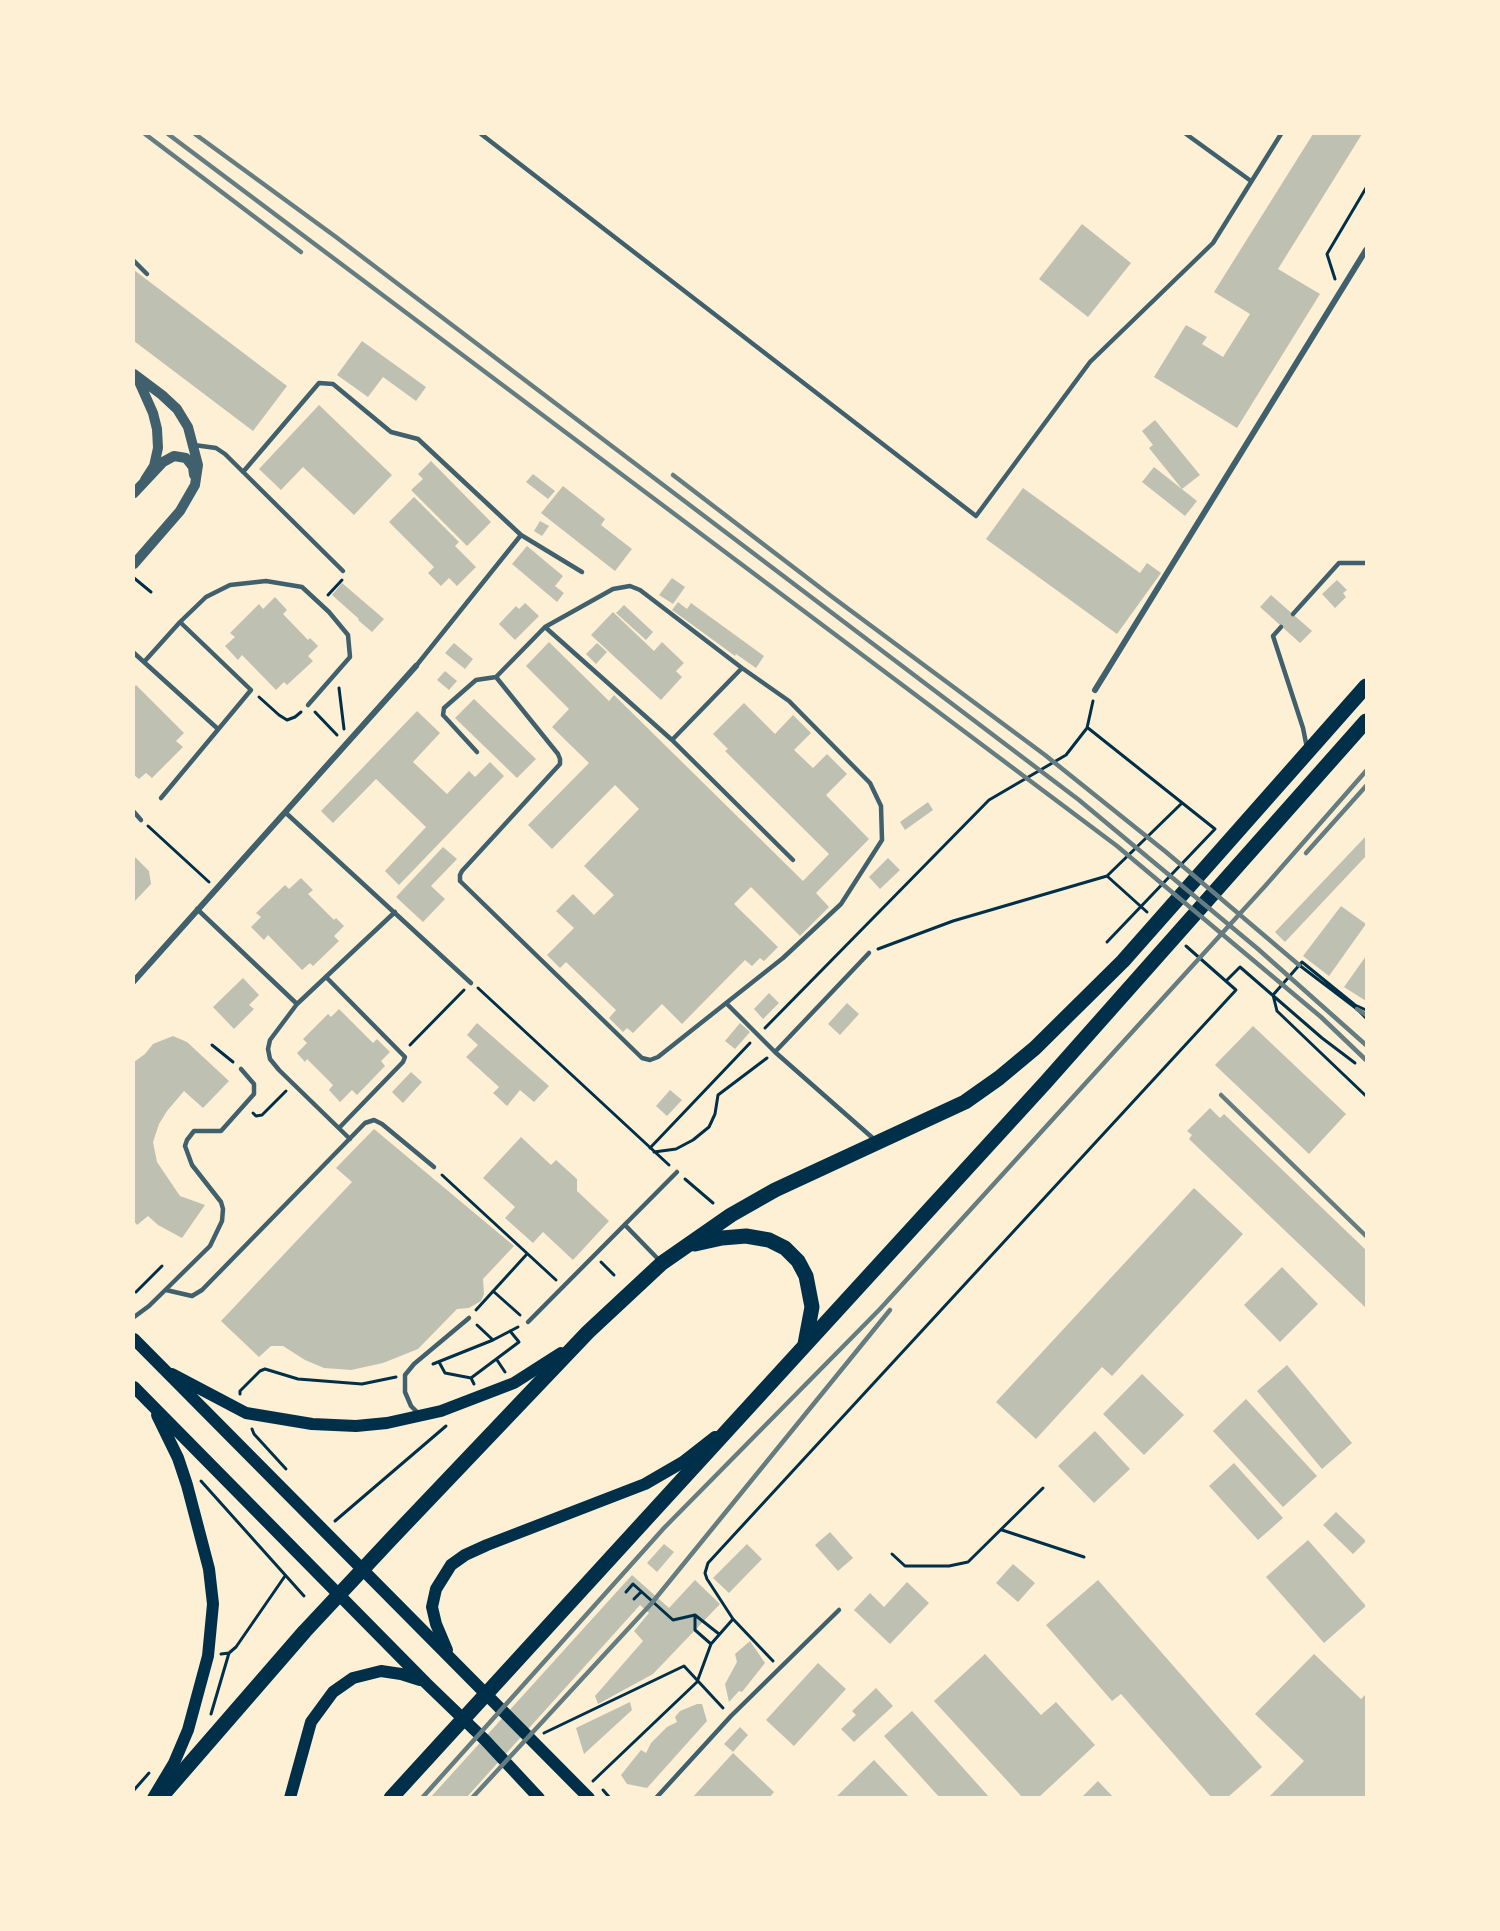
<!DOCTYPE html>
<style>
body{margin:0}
#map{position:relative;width:1500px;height:1931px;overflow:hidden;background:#fdf0d5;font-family:"Fira Sans",sans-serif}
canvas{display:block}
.frame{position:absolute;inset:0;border:135px solid #fdf0d5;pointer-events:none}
</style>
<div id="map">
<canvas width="1500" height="1931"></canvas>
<div class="frame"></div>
</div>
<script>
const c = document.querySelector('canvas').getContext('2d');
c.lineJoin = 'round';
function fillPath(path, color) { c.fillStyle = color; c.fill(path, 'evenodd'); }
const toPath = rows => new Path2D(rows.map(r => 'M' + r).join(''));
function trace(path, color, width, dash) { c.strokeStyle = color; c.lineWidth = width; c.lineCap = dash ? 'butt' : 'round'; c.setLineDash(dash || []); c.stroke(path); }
const building = toPath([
 [1313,134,1362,134,1278,269,1320,294,1237,428,1154,377,1186,325,1207,337,1202,344,1223,357,1250,314,1214,292],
 [1082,224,1131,263,1088,317,1039,279],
 [134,270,287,386,253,431,134,341],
 [362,341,426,387,416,401,383,377,368,397,337,375],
 [319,405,392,475,354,515,303,467,281,490,259,469],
 [1155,420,1200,475,1182,489,1149,448,1153,445,1142,431],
 [431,461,491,522,467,546,411,490,423,479,418,474],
 [1154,467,1197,501,1185,516,1142,482],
 [533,474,555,491,548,499,526,482],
 [563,486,605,519,601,525,632,549,615,571,541,513],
 [1023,488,1140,573,1147,563,1161,573,1117,634,986,539],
 [414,497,459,542,455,546,476,567,457,586,449,578,441,586,428,573,434,567,389,522],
 [540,521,549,526,542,536,534,531],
 [527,546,563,576,555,586,564,593,557,602,512,564],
 [672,578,685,587,673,604,659,595],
 [1337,580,1347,590,1343,593,1346,597,1335,608,1322,594],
 [342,583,384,619,372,632,358,620,359,619,332,595],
 [1271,595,1312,631,1300,643,1260,607],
 [275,597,287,610,283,614,308,640,310,638,318,646,308,656,313,661,287,685,284,682,276,690,242,655,238,660,225,646,235,637,230,633,259,604,263,609],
 [678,602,687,609,691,603,764,656,756,668,736,654,735,656,672,610],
 [525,603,539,616,515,640,499,624,516,606,519,609],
 [624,605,653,632,646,640,616,613],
 [613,612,654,651,662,642,684,663,676,671,682,677,661,700,591,635],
 [549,642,609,701,614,695,803,881,829,854,725,751,728,749,713,734,744,703,775,734,793,715,811,733,794,750,813,768,827,754,847,774,826,795,869,839,816,893,829,907,800,936,751,887,734,904,778,947,764,961,760,958,752,966,745,960,682,1024,662,1004,633,1033,627,1028,623,1032,609,1018,616,1010,566,962,560,968,547,955,574,928,556,911,573,894,594,915,614,895,584,866,639,809,615,785,552,849,528,825,589,763,552,727,569,709,526,666],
 [454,643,473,659,465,669,445,653],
 [597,643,607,652,596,664,586,654],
 [445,671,457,681,449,690,437,680],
 [136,685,184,733,176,741,183,747,152,778,146,773,139,779,134,775,134,688],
 [474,699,536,759,517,778,455,718],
 [417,711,440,733,413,762,447,794,469,771,475,777,490,762,504,776,399,885,385,871,426,827,376,779,333,823,321,811],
 [928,802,933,810,905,830,900,822],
 [1366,836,1366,856,1285,942,1275,932],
 [443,847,457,859,431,886,445,899,423,922,396,897],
 [134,856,149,871,151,884,134,902],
 [888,858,900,870,880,889,869,877],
 [301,878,313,890,308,894,334,920,336,918,344,926,334,936,339,941,313,966,310,963,302,970,268,935,264,940,251,927,261,917,256,913,285,885,289,889],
 [1341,906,1366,924,1329,976,1303,956],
 [1366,956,1366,1001,1344,987],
 [243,978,259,995,249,1005,254,1009,234,1029,213,1007],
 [769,993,779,1003,763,1019,754,1009],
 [847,1003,859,1014,840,1035,828,1024],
 [339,1009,373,1043,377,1039,390,1052,381,1061,385,1066,357,1095,352,1090,340,1102,329,1090,333,1085,307,1059,305,1062,297,1053,307,1043,303,1039,328,1014,331,1017],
 [477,1023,549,1086,534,1102,520,1090,507,1106,493,1093,499,1087,466,1057,478,1045,467,1035],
 [740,1023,750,1032,735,1049,725,1041],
 [1253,1026,1346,1114,1309,1154,1215,1065],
 [173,1036,187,1042,229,1081,203,1108,184,1091,167,1111,159,1124,153,1142,157,1162,180,1196,205,1205,182,1238,158,1225,148,1216,137,1225,134,1221,134,1062,145,1054,153,1044],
 [411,1072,422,1082,403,1103,392,1092],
 [670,1090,682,1100,667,1116,656,1106],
 [1210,1108,1220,1118,1224,1114,1366,1250,1366,1308,1189,1139,1192,1135,1187,1131],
 [374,1129,514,1246,483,1279,484,1294,481,1301,469,1308,457,1309,418,1349,383,1363,351,1370,324,1368,305,1360,283,1346,271,1346,259,1357,221,1321,352,1182,336,1168],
 [521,1137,551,1165,556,1160,577,1179,577,1191,609,1221,573,1260,543,1232,533,1243,505,1218,515,1207,483,1178],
 [1194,1188,1243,1234,1112,1376,1102,1367,1036,1439,996,1402],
 [1282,1267,1318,1304,1280,1342,1244,1305],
 [1287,1365,1352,1443,1322,1469,1257,1391],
 [1142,1374,1184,1415,1144,1455,1103,1414],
 [1246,1399,1317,1476,1283,1507,1213,1431],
 [1095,1431,1130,1469,1094,1503,1058,1466],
 [1234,1463,1283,1518,1258,1540,1209,1486],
 [1336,1512,1366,1541,1353,1554,1323,1525],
 [830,1532,853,1558,838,1571,815,1545],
 [1308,1540,1366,1606,1324,1643,1266,1577],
 [664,1544,674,1552,657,1572,647,1563],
 [747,1544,762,1559,729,1593,713,1578],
 [1013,1564,1035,1583,1018,1602,996,1583],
 [632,1575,669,1608,695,1580,720,1604,653,1674,598,1704,595,1696,643,1641,634,1631,649,1613,640,1605,466,1798,430,1798],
 [1098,1580,1262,1767,1227,1798,1212,1798,1121,1694,1112,1701,1046,1625],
 [907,1582,929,1603,890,1644,854,1610,870,1593,884,1607],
 [750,1641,765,1663,742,1692,739,1691,729,1702,725,1684,737,1662,735,1654],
 [985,1654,1041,1715,1056,1702,1095,1745,1038,1798,1023,1798,934,1701],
 [1314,1654,1361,1699,1366,1694,1366,1798,1268,1798,1304,1761,1255,1714],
 [818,1663,846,1689,794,1746,766,1720],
 [876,1688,893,1706,854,1742,841,1729,856,1715,852,1711],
 [630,1702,632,1710,584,1754,576,1728],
 [697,1704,702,1704,707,1721,647,1788,627,1784,621,1775,641,1750,646,1753,651,1743,667,1727,677,1722,675,1717,680,1711],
 [912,1711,990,1798,940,1798,884,1736],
 [740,1727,748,1735,733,1752,724,1744],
 [733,1753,774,1792,769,1798,692,1798],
 [874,1760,910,1798,835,1798],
 [1098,1781,1114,1798,1081,1798]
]);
const path = toPath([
 [1335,279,1327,254,1366,188],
 [134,578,151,592],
 [328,595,342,580],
 [339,688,344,729],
 [259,697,279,715,287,720,295,717,301,712],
 [315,712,337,735],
 [1088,728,1215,829,1107,942],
 [148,826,209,882],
 [1107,876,1182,803],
 [878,949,953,921,1107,876,1147,912],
 [1299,965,1357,1009],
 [1226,981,1240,967,1322,1038,1355,1063],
 [478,988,669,1165],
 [1357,1009,1366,1018],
 [1366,1010,1355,1005,1302,962,1273,995,1277,1011,1366,1096],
 [765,1028,989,800,1066,755,1087,728,1093,701],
 [212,1045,233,1062],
 [410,1045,464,990],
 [253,1113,256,1116,262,1115,286,1091],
 [650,1148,750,1043],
 [654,1152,676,1149,693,1140,709,1127,715,1114,718,1095,767,1058],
 [442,1175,556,1280],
 [685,1179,713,1203],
 [601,1262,614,1275],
 [493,1291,520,1315],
 [136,1292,162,1266],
 [476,1310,527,1254],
 [477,1325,493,1340],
 [497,1360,505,1372],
 [439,1362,445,1373,471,1378],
 [433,1364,493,1340,518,1327],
 [474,1384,471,1378,519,1342,510,1331],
 [240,1394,240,1391,260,1371,265,1369,298,1379,362,1384,396,1377],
 [252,1429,254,1434,286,1469],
 [201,1481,304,1596],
 [335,1521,446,1426],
 [1002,1530,1084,1557],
 [892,1554,905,1566,949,1566,968,1562,1043,1488],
 [626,1592,633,1584,673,1620,695,1615,719,1634],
 [634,1599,641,1592],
 [695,1615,695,1630,711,1644],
 [733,1619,773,1661],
 [221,1654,229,1653,236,1647,285,1576],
 [211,1714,229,1653],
 [544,1733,684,1666,723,1708],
 [593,1781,697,1682,711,1644,733,1619,707,1579,705,1573,708,1563,1236,990,1186,946],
 [134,1790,149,1773],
 [603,1790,610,1798]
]);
const service = toPath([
 [481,134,976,516,1090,362,1213,243,1281,134],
 [1186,134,1251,181],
 [134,261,147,274],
 [194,445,216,448,225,454,343,571],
 [243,472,319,383,333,384,391,432,418,439,521,535,582,572],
 [1293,614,1339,563,1366,563],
 [545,627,672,740,793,860],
 [1281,627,1273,636,1303,728,1307,748],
 [134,653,218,729],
 [144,662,180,622,206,597,230,585,266,581,302,587,329,612,348,635,350,657,308,705],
 [416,666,521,535],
 [672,740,742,668],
 [477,752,443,715,444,708,476,680,496,677,545,627,613,589,630,586,640,590,742,668,789,701,870,783,881,806,882,840,841,904,783,958,658,1057,650,1060,642,1058,460,881,460,875,462,871,560,764,560,759,558,754,496,677],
 [161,798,251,690,180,622],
 [134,812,141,820],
 [286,813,471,983],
 [197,909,297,1004],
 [326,977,405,1057,403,1062,339,1128],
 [726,1003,775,1052,875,1140],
 [775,1052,869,953],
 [350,1139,279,1070,270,1059,268,1049,270,1040,297,1004,395,912],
 [625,1225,660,1261],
 [166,1290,192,1296,202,1290,365,1123,374,1120,382,1124,434,1167],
 [134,1317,149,1306,210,1246,222,1221,223,1209,221,1202,192,1165,185,1146,187,1140,194,1131,221,1131,254,1094,254,1084,241,1069],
 [528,1322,677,1172],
 [419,1414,411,1406,405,1392,405,1375,414,1364,469,1318],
 [656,1798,731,1716,839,1610]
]);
const minor = toPath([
 [1095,690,1366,250],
 [134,981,416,666]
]);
const tertiary = toPath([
 [134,374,162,395,177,409,188,427,198,465,195,485,180,511,134,564],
 [137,377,153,413,157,429,158,448,154,466,145,480],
 [134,493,163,462,174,456,186,458,193,467,194,475]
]);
const secondary = toPath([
 [134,1339,589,1798],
 [172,1374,246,1413,312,1424,356,1426,387,1423,441,1411,514,1383,561,1353],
 [134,1387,426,1683,485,1740,539,1798],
 [447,1650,436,1624,432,1607,436,1589,451,1565,465,1555,487,1545,645,1484,683,1462,715,1437],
 [153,1798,174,1763,188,1730,208,1656,213,1604,209,1569,187,1485,178,1458,157,1415],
 [290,1798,311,1722,333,1692,353,1678,381,1671,401,1674,420,1680]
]);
const primary = toPath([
 [695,1244,722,1238,746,1236,769,1240,785,1248,798,1261,806,1276,812,1307,805,1344],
 [160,1798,305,1631,392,1538,588,1332,662,1263,731,1215,775,1190,965,1102,999,1078,1035,1048,1123,961,1366,686],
 [391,1798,1045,1083,1366,721]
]);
const rail = toPath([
 [145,134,301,252],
 [168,134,1117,846,1321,1017,1366,1060],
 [195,134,336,237,1079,800,1258,949,1366,1045],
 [673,475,831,596,1045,755,1166,852,1299,965],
 [1306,853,1366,786],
 [1357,1009,1366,1015],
 [1221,1095,1366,1236],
 [422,1798,664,1528,880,1309,1266,885,1366,771],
 [472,1798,651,1604,890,1310]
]);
fillPath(building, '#bec0b2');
trace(path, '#003049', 3);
trace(service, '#3f606c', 4.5);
trace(minor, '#3f606c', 6);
trace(tertiary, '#3f606c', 10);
trace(secondary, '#003049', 12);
trace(primary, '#003049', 15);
trace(rail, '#657d81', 4.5);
</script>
